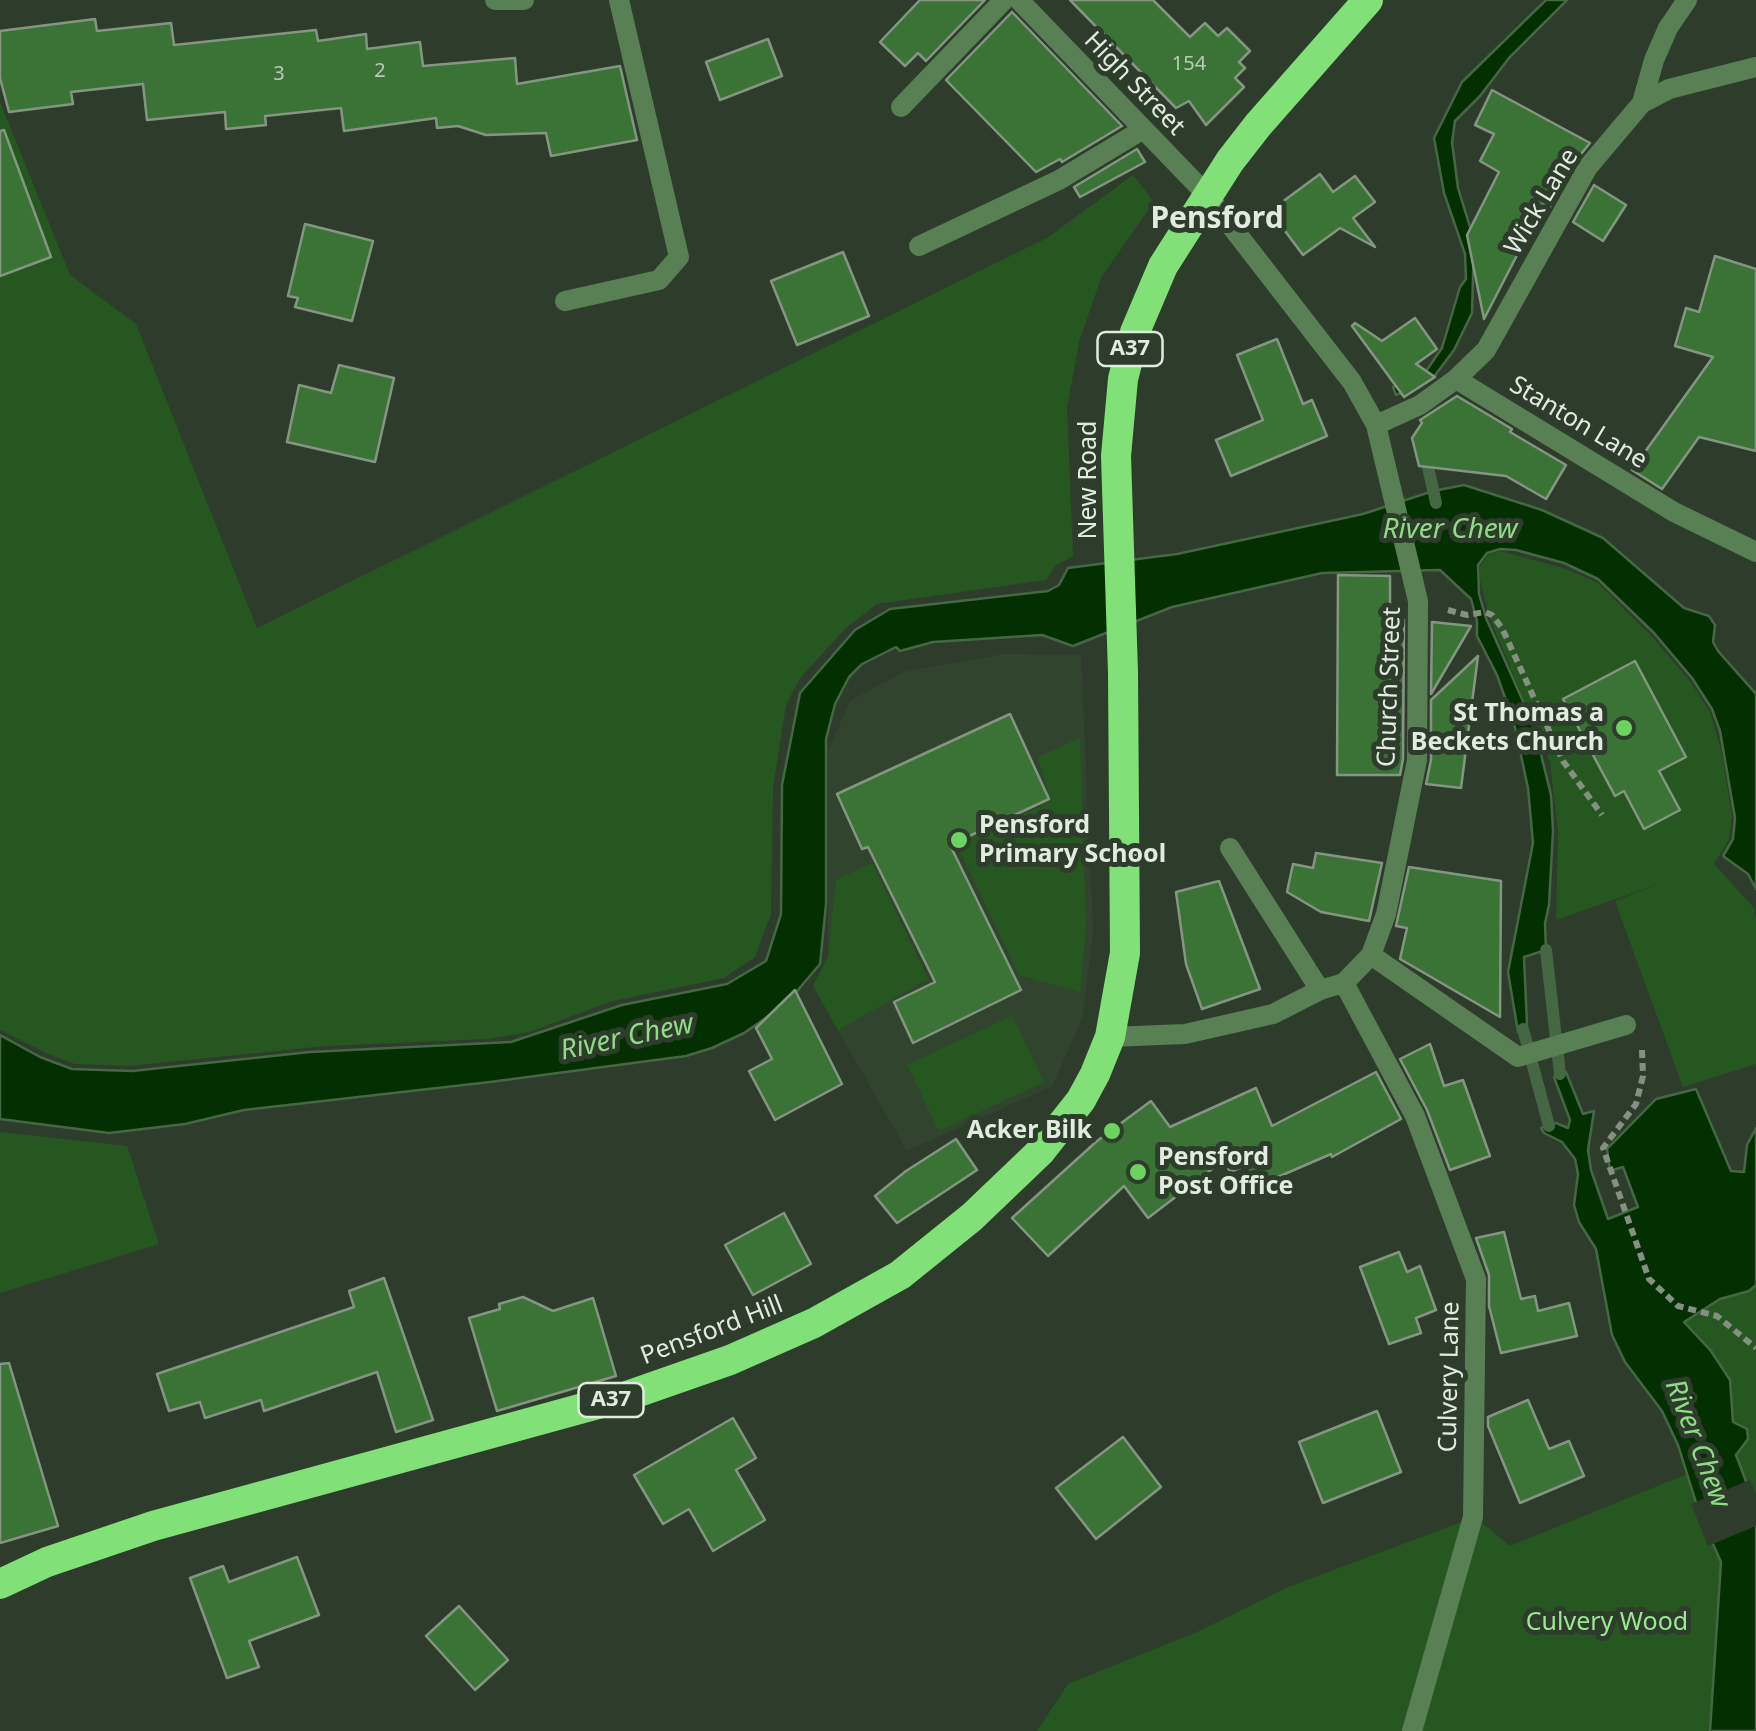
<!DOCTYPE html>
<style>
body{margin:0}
canvas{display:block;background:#2d3c2b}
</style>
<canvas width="1756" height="1731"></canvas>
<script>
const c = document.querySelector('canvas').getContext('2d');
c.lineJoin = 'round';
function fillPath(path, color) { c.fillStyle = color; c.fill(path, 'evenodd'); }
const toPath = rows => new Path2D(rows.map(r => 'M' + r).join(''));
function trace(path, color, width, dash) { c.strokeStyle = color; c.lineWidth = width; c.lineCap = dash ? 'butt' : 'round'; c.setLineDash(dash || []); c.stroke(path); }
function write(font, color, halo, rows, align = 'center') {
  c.font = font + ' "Noto Sans",sans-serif'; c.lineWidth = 10; c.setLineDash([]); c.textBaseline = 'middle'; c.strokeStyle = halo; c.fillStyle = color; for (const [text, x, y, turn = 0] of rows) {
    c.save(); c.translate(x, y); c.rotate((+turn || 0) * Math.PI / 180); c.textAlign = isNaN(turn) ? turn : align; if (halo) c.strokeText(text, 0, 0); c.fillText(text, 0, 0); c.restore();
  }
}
const built = toPath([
 [1004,654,1081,655,1093,929,1083,1017,1052,1086,907,1151,813,986,828,957,828,751,850,701,904,672]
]);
const green = toPath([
 [0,102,70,275,136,324,257,628,1047,238,1133,175,1154,202,1102,276,1080,338,1067,407,1073,556,1056,565,1046,580,877,604,846,628,800,678,786,705,773,788,771,914,755,957,724,978,609,1002,530,1032,487,1039,325,1046,129,1066,75,1064,46,1053,0,1030],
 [1500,551,1563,568,1597,582,1653,638,1690,681,1710,712,1722,754,1732,816,1729,839,1714,864,1754,908,1756,918,1756,1064,1683,1087,1615,901,1664,882,1556,920,1558,831,1550,762,1489,616,1480,580,1480,567,1488,555],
 [1080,738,1086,926,1080,992,1019,975,956,843,1051,802,1038,757],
 [872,863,928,979,838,1030,813,986,828,957,836,880],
 [1012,1016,1044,1082,939,1131,907,1065],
 [0,1132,127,1146,159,1244,0,1293],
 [1756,1285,1756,1508,1738,1467,1736,1455,1748,1439,1747,1429,1733,1422,1730,1380,1683,1322,1720,1299,1749,1291],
 [1687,1474,1699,1512,1721,1562,1710,1731,1037,1731,1068,1684,1197,1632,1288,1587,1475,1517,1510,1546]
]);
const water = toPath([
 [1546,0,1567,0,1509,58,1480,96,1455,121,1452,142,1458,188,1474,240,1472,313,1454,350,1433,378,1396,395,1393,387,1424,374,1442,348,1460,287,1466,279,1465,254,1444,193,1434,138,1462,82,1546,0],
 [1464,485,1542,510,1603,538,1684,608,1709,616,1715,625,1713,642,1718,651,1756,694,1756,889,1748,874,1723,856,1733,839,1735,818,1720,731,1712,709,1692,678,1654,633,1598,579,1564,563,1516,550,1500,549,1487,553,1478,565,1479,594,1486,618,1534,726,1551,795,1553,831,1549,905,1545,923,1546,950,1524,957,1527,1025,1518,1032,1508,972,1533,843,1528,788,1514,723,1497,675,1477,636,1477,621,1471,599,1440,570,1322,573,1172,607,1073,646,1042,635,933,642,900,651,896,647,862,664,849,677,835,704,826,739,826,904,820,964,786,1004,744,1033,712,1048,686,1056,490,1082,244,1110,185,1124,109,1133,0,1119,0,1035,40,1057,72,1069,132,1071,310,1052,511,1042,622,1005,727,984,766,961,781,914,782,785,800,693,855,630,890,609,1048,591,1059,585,1068,568,1177,554,1363,514,1433,491,1464,485],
 [1566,1072,1583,1114,1594,1111,1588,1150,1591,1170,1608,1219,1638,1207,1623,1167,1610,1171,1607,1149,1656,1099,1696,1089,1731,1171,1744,1172,1747,1145,1756,1128,1756,1285,1749,1291,1720,1299,1684,1322,1711,1351,1730,1380,1733,1422,1747,1429,1748,1439,1736,1455,1756,1508,1756,1731,1710,1731,1721,1562,1699,1512,1678,1445,1662,1411,1625,1362,1612,1335,1596,1249,1579,1222,1574,1205,1578,1174,1575,1159,1562,1142,1544,1133,1541,1128,1556,1123,1568,1128,1570,1120,1554,1077,1566,1072]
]);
const pier = toPath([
 [1750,1480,1756,1494,1756,1526,1708,1546,1691,1504]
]);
const stream = toPath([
 [1428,467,1436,503],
 [1546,950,1560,1074],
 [1523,1029,1549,1126]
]);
const building = toPath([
 [920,0,985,0,926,61,918,53,905,66,880,42,920,0],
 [1070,0,1153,0,1190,37,1205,23,1218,36,1227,28,1250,51,1239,62,1245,68,1235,78,1244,87,1206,125,1189,101,1176,108,1070,0],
 [1012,12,1122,126,1062,162,1060,159,1036,172,946,80,1012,12],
 [95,19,97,31,171,23,174,45,316,30,318,41,366,34,367,49,420,42,423,66,515,58,517,84,620,66,637,140,551,156,546,133,486,135,458,126,437,128,436,118,344,131,341,108,265,116,266,125,226,129,225,112,147,120,143,84,71,92,73,104,9,112,0,78,0,31,95,19],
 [768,39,782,76,720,100,706,62,768,39],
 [1492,90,1590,143,1576,160,1550,207,1544,203,1484,319,1467,235,1499,172,1480,161,1494,134,1475,125,1492,90],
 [4,130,51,257,0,276,0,131,4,130],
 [1137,149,1145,162,1080,197,1074,187,1137,149],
 [1320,174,1333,192,1355,176,1375,202,1353,218,1375,247,1340,228,1303,255,1270,211,1320,174],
 [1594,185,1626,205,1603,241,1573,222,1594,185],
 [305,224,373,241,352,321,295,307,298,298,288,296,305,224],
 [843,252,869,316,797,345,771,281,843,252],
 [1715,256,1756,269,1756,451,1699,437,1662,489,1632,470,1713,357,1675,346,1686,308,1699,312,1715,256],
 [1415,318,1437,349,1416,364,1435,377,1404,397,1352,326,1355,323,1382,341,1415,318],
 [1277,339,1303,404,1312,400,1327,436,1231,476,1216,440,1263,420,1237,355,1277,339],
 [339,365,394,378,375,462,287,442,299,385,331,393,339,365],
 [1457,396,1512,429,1510,432,1566,465,1546,499,1506,476,1419,466,1412,438,1422,423,1420,420,1457,396],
 [1338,575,1390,576,1390,619,1404,620,1403,759,1400,775,1337,775,1338,575],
 [1432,622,1471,626,1431,694,1432,622],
 [1478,656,1461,788,1426,784,1431,760,1431,700,1478,656],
 [1635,661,1686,757,1659,771,1680,810,1644,829,1624,791,1615,796,1563,699,1635,661],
 [1010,714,1049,799,950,845,1021,990,913,1043,894,1002,935,982,868,847,862,849,837,794,1010,714],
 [1316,853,1382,863,1369,921,1321,912,1287,892,1293,864,1313,868,1316,853],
 [1409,867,1501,881,1500,1017,1400,959,1407,928,1396,926,1409,867],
 [1219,881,1260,989,1202,1009,1186,964,1176,892,1219,881],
 [795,990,842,1084,775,1120,749,1071,772,1059,756,1028,795,990],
 [1430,1044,1444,1086,1463,1080,1490,1156,1450,1170,1427,1110,1400,1059,1430,1044],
 [1376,1072,1401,1119,1332,1157,1331,1154,1257,1186,1247,1165,1230,1172,1224,1160,1148,1218,1124,1186,1048,1256,1012,1218,1097,1141,1151,1101,1170,1127,1256,1088,1272,1126,1376,1072],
 [956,1139,977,1170,897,1223,875,1196,906,1171,956,1139],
 [784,1213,811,1264,753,1295,725,1245,784,1213],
 [1504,1232,1521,1299,1535,1296,1538,1311,1569,1303,1577,1336,1501,1353,1489,1306,1489,1275,1476,1238,1504,1232],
 [1399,1252,1407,1272,1420,1266,1436,1310,1416,1318,1421,1333,1389,1344,1360,1267,1399,1252],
 [384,1278,433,1420,396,1432,377,1372,264,1411,261,1400,205,1418,200,1402,169,1411,157,1374,354,1307,349,1291,384,1278],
 [523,1297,553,1311,593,1298,616,1376,497,1411,469,1318,500,1309,499,1304,523,1297],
 [9,1363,58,1526,0,1543,0,1364,9,1363],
 [1528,1400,1549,1449,1569,1441,1584,1476,1520,1503,1488,1426,1488,1417,1528,1400],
 [1377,1411,1401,1472,1323,1503,1299,1442,1377,1411],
 [733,1418,756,1458,736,1470,765,1520,713,1551,689,1509,663,1524,634,1475,733,1418],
 [1123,1437,1161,1487,1096,1539,1056,1488,1123,1437],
 [297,1557,319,1615,249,1641,259,1667,227,1678,190,1578,223,1566,229,1582,297,1557],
 [459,1606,508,1660,475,1690,426,1636,459,1606]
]);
const path = toPath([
 [1448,610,1467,615,1485,612,1492,615,1502,628,1563,761,1602,815],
 [1642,1050,1643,1076,1636,1104,1603,1148,1649,1279,1678,1306,1717,1316,1756,1348]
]);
const lane = toPath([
 [901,107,1004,0],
 [919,246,1059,180,1142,130],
 [565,301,659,280,679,257,619,0],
 [1230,848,1320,990],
 [1371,955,1518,1057,1626,1025]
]);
const street = toPath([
 [495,0,524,0],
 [1019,0,1207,195,1352,382,1376,425,1418,601,1417,760,1386,914,1371,955,1344,983,1320,990,1273,1014,1185,1034,1110,1037],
 [1642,103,1654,60,1668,28,1687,0],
 [1456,379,1486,350,1588,167,1642,103,1669,89,1756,67],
 [1376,425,1420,405,1456,379,1674,512,1756,552],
 [1344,983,1415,1116,1476,1279,1473,1517,1412,1731]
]);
const highway = toPath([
 [0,1584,47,1562,153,1526,627,1396,730,1360,814,1323,900,1275,972,1217,1040,1152,1081,1100,1095,1074,1110,1037,1125,953,1123,673,1116,456,1123,379,1135,332,1163,266,1230,161,1258,125,1368,0]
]);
const markers = [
 [1624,728,10,"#6cd362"],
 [959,840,10,"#6cd362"],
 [1112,1131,10,"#6cd362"],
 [1138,1172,10,"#6cd362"]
];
const numberNames = [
 ["154",1189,64],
 ["2",380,71],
 ["3",279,74]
];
const shields = [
 [1130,349,65],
 [611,1400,65]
];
const shieldNames = [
 ["A37",1130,349],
 ["A37",611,1400]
];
const streetNames = [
 ["High Street",1134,84,46],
 ["Wick Lane",1542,202,-59],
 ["Stanton Lane",1578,423,31],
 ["New Road",1089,480,-90],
 ["Church Street",1390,687,-88],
 ["Pensford Hill",712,1331,-21],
 ["Culvery Lane",1450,1377,-89]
];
const poiNames = [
 ["St Thomas a",1604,714],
 ["Beckets Church",1604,743],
 ["Pensford",979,826,"left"],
 ["Primary School",979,855,"left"],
 ["Acker Bilk",1092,1131],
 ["Pensford",1158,1158,"left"],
 ["Post Office",1158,1187,"left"]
];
const parkNames = [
 ["Culvery Wood",1607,1623]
];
const waterNames = [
 ["River Chew",1450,530],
 ["River Chew",627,1038,-12],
 ["River Chew",1697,1444,69]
];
const quarterNames = [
 ["Pensford",1217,219]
];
fillPath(built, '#31452e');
fillPath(green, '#265721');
fillPath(water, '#032f01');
trace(water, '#466744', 2.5);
fillPath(pier, '#2d3c2b');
trace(stream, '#466744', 12);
fillPath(building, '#3b7236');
trace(building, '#849682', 2.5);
trace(path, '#849082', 6, [8, 5]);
trace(lane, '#597f55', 20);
trace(street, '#597f55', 20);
trace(highway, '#81e077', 30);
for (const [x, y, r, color] of markers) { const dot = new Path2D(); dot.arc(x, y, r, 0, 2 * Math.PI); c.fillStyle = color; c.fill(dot); trace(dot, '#2d3c2b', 4); }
write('20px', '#b8cdb6', null, numberNames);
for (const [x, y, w] of shields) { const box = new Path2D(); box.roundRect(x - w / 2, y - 17, w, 34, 8); c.fillStyle = '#2d3c2b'; c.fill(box); trace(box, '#e1ebe0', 2.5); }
write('bold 22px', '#e1ebe0', null, shieldNames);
write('25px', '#e1ebe0', '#2d3c2b', streetNames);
write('bold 25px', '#e1ebe0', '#2d3c2b', poiNames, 'right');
write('25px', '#9be893', '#2d3c2b', parkNames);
write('italic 28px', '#8fdb86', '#2d3c2b', waterNames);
write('bold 30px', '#e1ebe0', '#2d3c2b', quarterNames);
</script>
